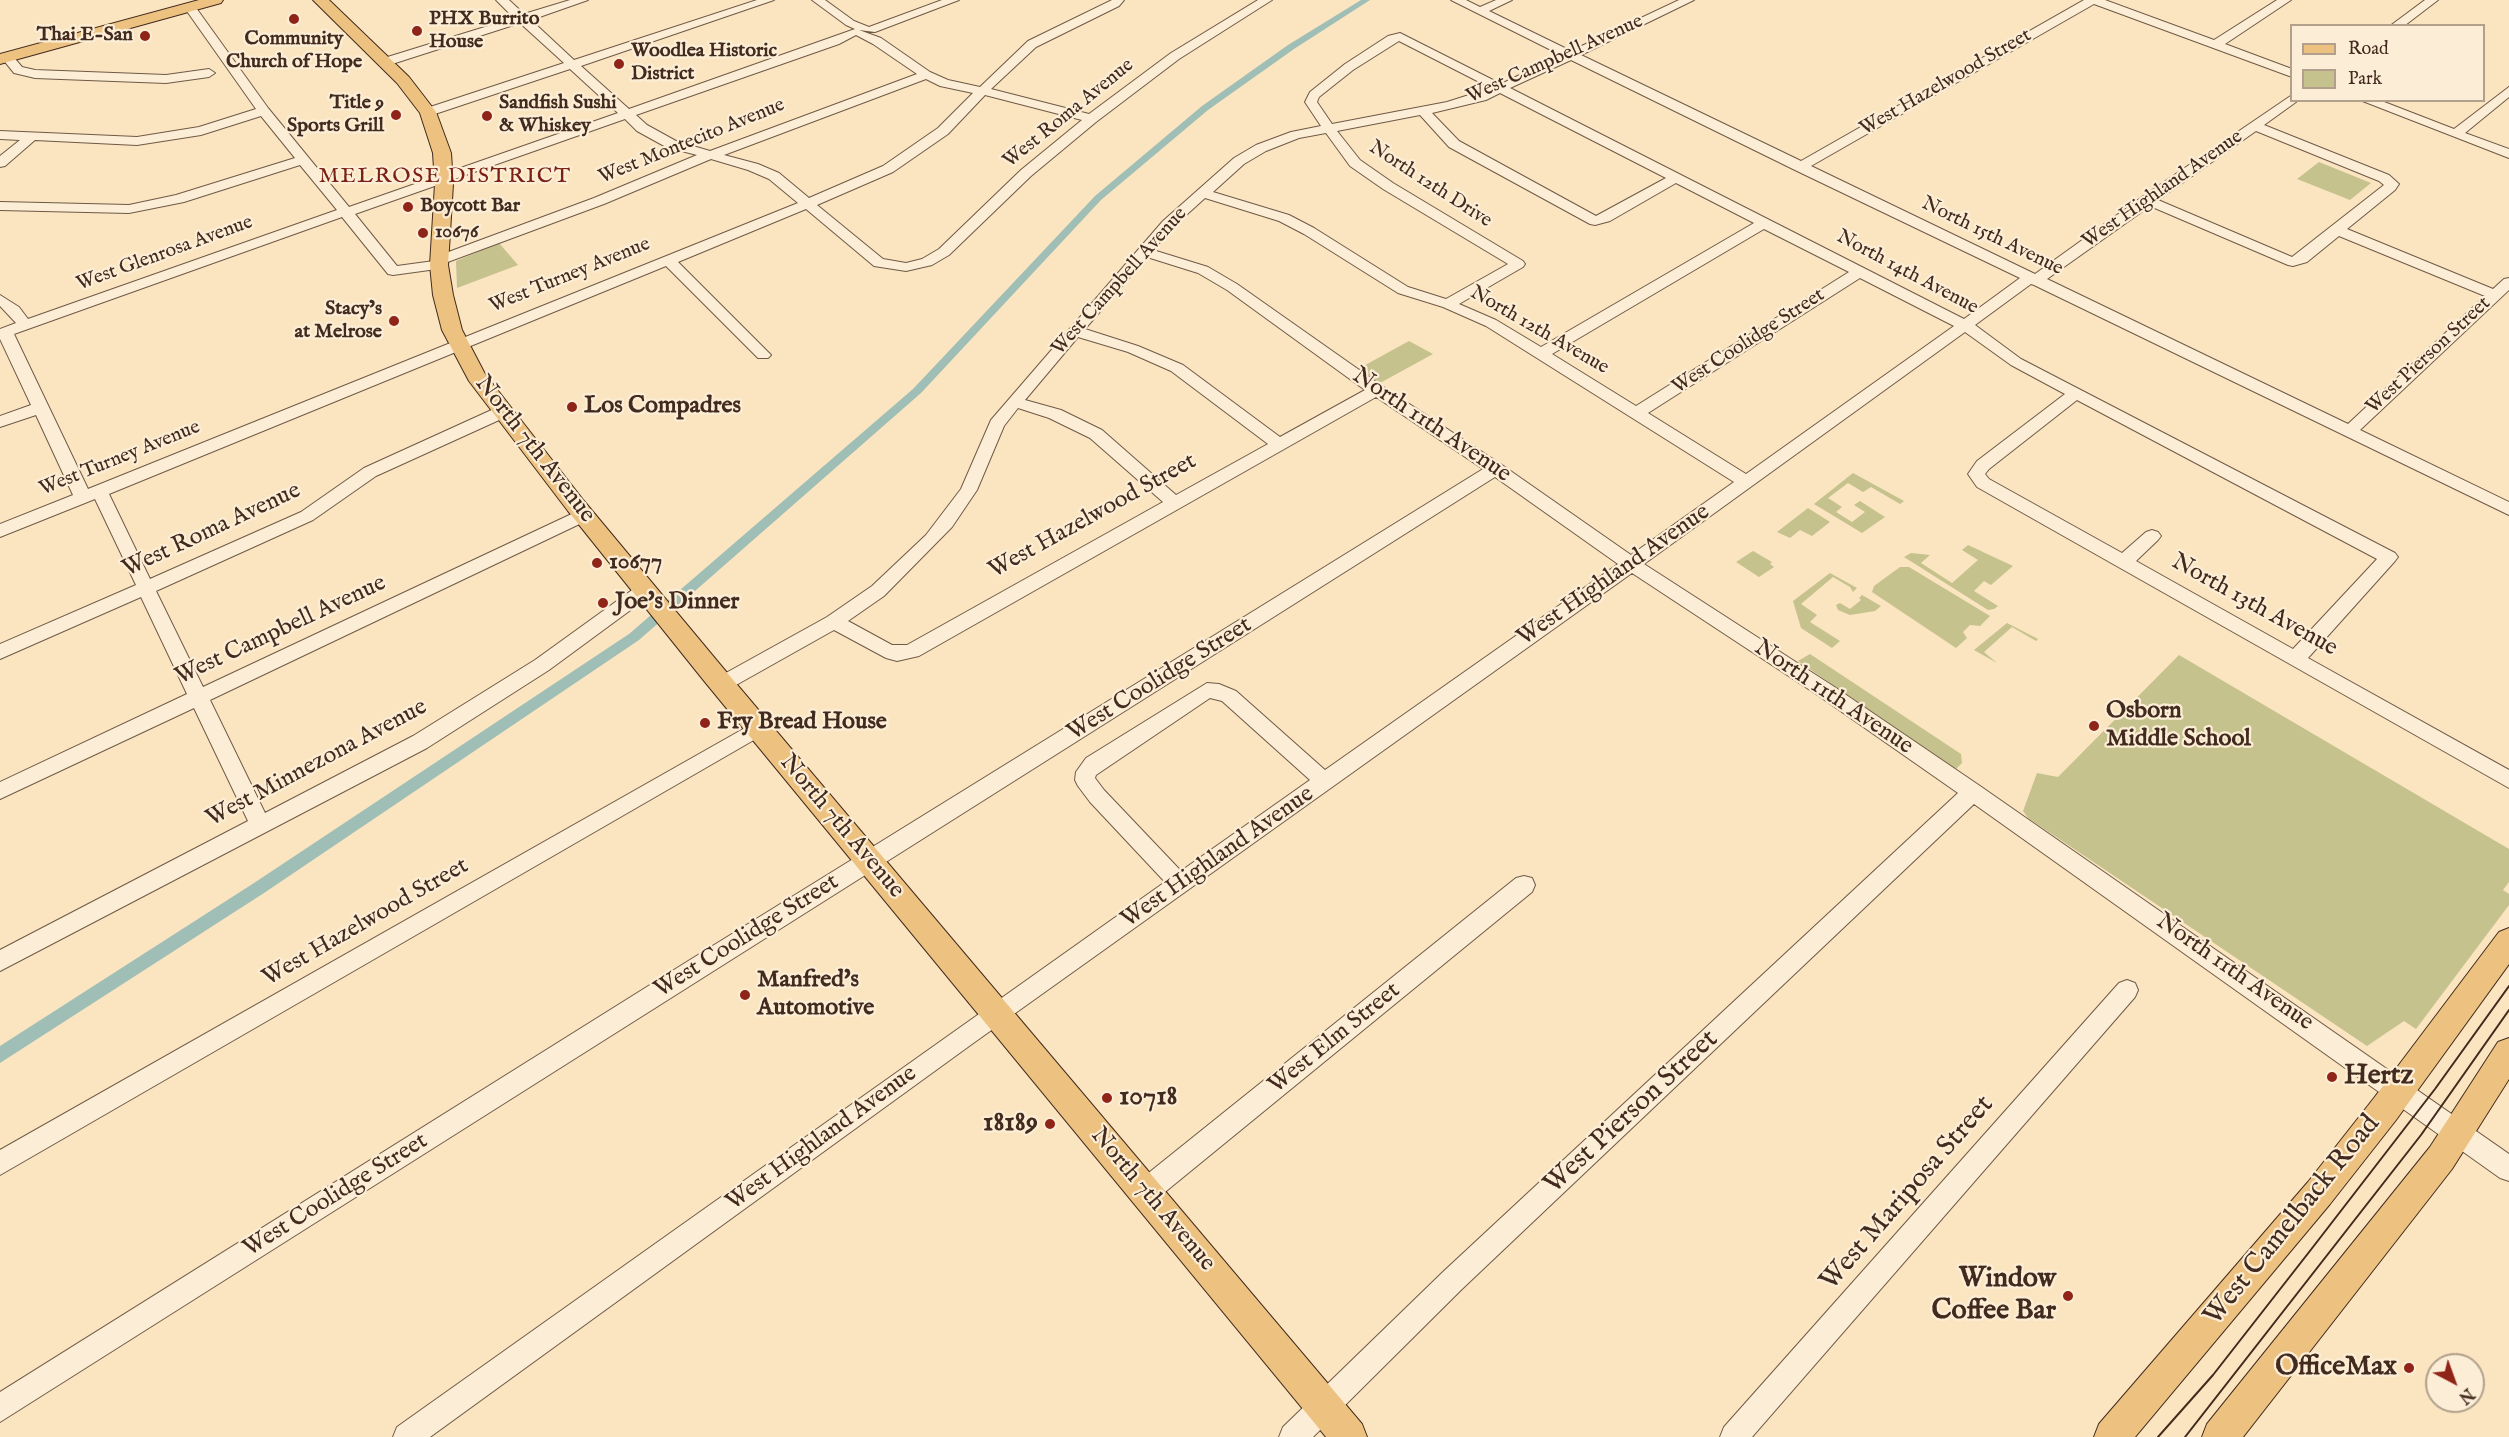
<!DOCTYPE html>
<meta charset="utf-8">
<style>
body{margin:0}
#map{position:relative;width:2509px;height:1437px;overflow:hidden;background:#fae5c0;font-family:"IM FELL English",serif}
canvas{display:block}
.legend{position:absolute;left:2290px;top:24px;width:195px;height:78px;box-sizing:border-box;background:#fceed6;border:2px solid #b2a08c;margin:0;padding:8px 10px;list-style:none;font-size:18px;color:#422a1e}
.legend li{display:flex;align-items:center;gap:12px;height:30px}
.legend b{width:30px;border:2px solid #b2a08c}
.north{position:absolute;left:2425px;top:1353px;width:60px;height:60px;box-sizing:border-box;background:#fceed6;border:2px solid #b2a08c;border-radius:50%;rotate:139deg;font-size:16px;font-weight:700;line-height:24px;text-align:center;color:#422a1e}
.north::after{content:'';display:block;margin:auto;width:21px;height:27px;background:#8f2418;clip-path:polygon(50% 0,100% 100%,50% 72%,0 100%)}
</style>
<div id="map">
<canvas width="2509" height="1437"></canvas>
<ul class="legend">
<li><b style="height:8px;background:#edc280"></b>Road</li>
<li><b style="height:16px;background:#c5c28d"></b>Park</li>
</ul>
<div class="north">N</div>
</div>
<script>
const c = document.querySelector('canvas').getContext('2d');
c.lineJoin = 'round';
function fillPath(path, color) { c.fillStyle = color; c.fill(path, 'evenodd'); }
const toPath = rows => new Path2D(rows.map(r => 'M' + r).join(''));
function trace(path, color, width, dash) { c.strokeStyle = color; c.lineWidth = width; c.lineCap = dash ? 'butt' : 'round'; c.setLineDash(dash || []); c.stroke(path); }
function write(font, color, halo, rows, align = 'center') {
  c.font = font + ' "IM FELL English",serif'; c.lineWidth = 4.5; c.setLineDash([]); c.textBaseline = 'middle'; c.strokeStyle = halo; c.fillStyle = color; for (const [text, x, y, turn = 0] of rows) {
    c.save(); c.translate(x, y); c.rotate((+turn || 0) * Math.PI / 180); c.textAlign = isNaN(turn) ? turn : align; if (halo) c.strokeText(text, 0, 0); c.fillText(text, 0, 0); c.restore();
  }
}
const green = toPath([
 [2319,162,2371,183,2350,200,2297,179],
 [499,243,518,265,457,288,456,261],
 [1409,341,1433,354,1380,383,1358,369],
 [1853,473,1904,501,1900,504,1871,487,1863,492,1848,483,1828,498,1842,507,1836,512,1852,522,1865,512,1854,505,1860,501,1885,517,1862,533,1814,504],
 [1808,508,1830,522,1812,536,1800,530,1790,538,1777,532],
 [1968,545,2013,566,1991,585,1984,581,1974,591,1998,606,1994,609,1988,610,1904,557,1911,553,1930,555,1921,563,1952,583,1978,560,1962,550],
 [1753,551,1772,562,1770,564,1774,567,1759,577,1736,562],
 [1900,567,1909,567,1990,616,1980,626,1970,625,1963,632,1967,638,1956,648,1872,592,1874,586],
 [1830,573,1857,588,1853,592,1850,587,1833,577,1801,604,1817,615,1810,622,1840,641,1832,648,1801,628,1793,601],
 [1862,595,1881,606,1875,611,1850,615,1838,610,1836,605,1840,603,1850,609,1861,600,1859,598],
 [2007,623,2038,639,2036,641,2012,627,1984,652,1997,663,1974,650],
 [1810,654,1961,754,1962,763,1956,769,1798,661],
 [2179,655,2509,849,2509,882,2503,890,2509,894,2509,905,2416,1029,2404,1021,2367,1046,2028,818,2023,811,2037,773,2058,777]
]);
const canal = toPath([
 [1361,0,1370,0,1294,49,1208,110,1101,200,921,393,639,640,264,893,0,1063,0,1046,254,883,629,634,913,389,1095,196,1202,106,1288,45,1361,0]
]);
const minor = toPath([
 [496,0,509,0,524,14,570,0,588,0,531,20,574,60,757,0,774,0,581,66,629,109,855,29,846,25,812,0,825,0,854,21,869,27,942,0,959,0,875,32,859,30,881,38,930,72,948,80,980,87,1028,41,1112,0,1124,0,1119,6,1036,47,991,89,1089,114,1171,53,1258,0,1272,0,1179,59,1096,122,1031,176,949,255,932,265,906,271,874,266,806,209,678,262,771,355,768,358,758,358,666,266,109,494,150,579,301,512,364,468,496,408,502,407,508,408,510,412,508,416,376,476,313,520,156,591,203,687,578,511,590,511,593,515,590,519,210,700,265,813,413,736,535,660,639,585,645,583,651,585,654,590,651,595,549,670,427,748,0,971,0,950,248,821,194,708,0,799,0,782,187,694,141,597,0,659,0,644,136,585,95,499,0,537,0,524,73,495,36,415,0,427,0,416,31,405,0,339,0,329,16,323,0,306,0,295,19,307,28,319,337,210,300,165,184,202,129,213,0,210,0,202,129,205,176,195,295,158,261,116,201,135,137,145,35,140,5,166,0,167,0,156,20,140,0,139,0,131,137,137,199,127,256,109,184,7,190,4,194,5,268,108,349,207,618,113,570,69,432,115,424,115,422,112,424,109,564,63,520,23,389,65,385,66,379,62,381,59,514,18,496,0],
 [856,35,873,44,917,74,710,151,676,141,647,125,636,115,839,44,856,35],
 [926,79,940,86,973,93,938,128,883,166,809,198,779,173,758,164,724,155,926,79],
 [985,95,1082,120,1021,170,939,249,922,259,906,263,883,259,817,205,893,172,948,134,985,95],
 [625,119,637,131,666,147,697,155,594,198,435,257,434,261,397,266,355,214,625,119],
 [711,159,748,170,769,179,798,203,88,489,14,334,342,217,388,274,393,275,444,268,445,263,604,204,711,159],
 [1451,0,1466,0,1480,7,1496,0,1512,0,1489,11,1571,51,1679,0,1694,0,1581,55,1801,161,2084,0,2105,0,2214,40,2277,0,2291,0,2225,44,2292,69,2292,77,2094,4,1811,166,2035,274,2142,197,2292,95,2292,100,2296,102,2264,125,2389,175,2399,184,2395,190,2347,229,2493,289,2504,279,2509,278,2509,290,2360,430,2509,502,2509,515,2034,285,2031,284,1975,325,2021,359,2395,553,2398,557,2395,561,2308,658,2509,770,2509,788,1977,487,1968,474,1977,461,2065,394,2011,365,1965,332,1644,564,1833,686,1980,786,2509,1154,2509,1181,2500,1178,1974,804,1462,1289,1313,1437,1279,1437,1283,1427,1444,1271,1958,793,1819,696,1632,573,972,1044,430,1437,393,1437,397,1427,1165,882,1090,802,1078,786,1075,780,1076,772,1086,758,1207,683,1219,684,1236,691,1325,770,1618,564,1495,477,0,1422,0,1392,685,963,1483,469,1376,397,919,656,897,661,886,658,834,630,729,689,722,691,715,689,712,684,715,679,827,617,872,586,926,535,961,489,991,420,1163,221,1234,158,1256,145,1291,132,1321,126,1305,102,1310,92,1345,64,1388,36,1400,33,1501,84,1561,55,1451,0],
 [1399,41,1491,88,1447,102,1332,124,1317,102,1319,97,1353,70,1399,41],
 [1571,60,1795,170,2020,278,1964,319,1510,88,1571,60],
 [1500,93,1666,178,1596,216,1459,141,1432,113,1486,100,1500,93],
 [1420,115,1449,147,1590,224,1595,225,1610,221,1676,183,1754,223,1541,347,1496,320,1459,304,1523,267,1525,264,1523,261,1393,183,1360,160,1337,131,1420,115],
 [2256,131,2379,181,2384,185,2292,257,2158,200,2256,131],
 [1326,133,1350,166,1383,189,1508,264,1446,299,1408,287,1314,228,1289,215,1213,192,1244,164,1266,151,1299,138,1326,133],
 [1205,198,1279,221,1304,234,1398,293,1443,307,1486,326,1734,482,1631,555,1502,465,1382,386,1237,284,1208,267,1153,250,1173,227,1205,198],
 [2150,206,2288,265,2293,266,2307,262,2339,236,2485,296,2348,424,2047,279,2150,206],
 [1764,229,1849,272,1636,406,1552,354,1764,229],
 [1147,257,1198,273,1227,290,1365,390,1280,437,1183,365,1138,346,1085,329,1147,257],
 [1860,278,1954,326,1746,474,1648,413,1860,278],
 [1078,337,1128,352,1171,371,1268,444,1176,495,1102,430,1061,410,1025,400,1078,337],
 [2077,400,2377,559,2293,649,2136,561,2158,540,2161,536,2158,532,2152,530,2146,532,2122,553,1989,479,1985,474,1989,469,2077,400],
 [1018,408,1049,418,1090,438,1163,502,907,645,892,645,848,621,884,596,952,527,977,490,1004,426,1018,408],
 [1210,698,1222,701,1310,780,1181,871,1104,790,1095,778,1096,775,1210,698],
 [2425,0,2438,0,2404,26,2390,26,2425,0],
 [7,53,11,54,22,67,35,70,166,75,209,69,215,73,209,77,166,83,35,78,14,73,1,57,7,53],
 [2509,87,2509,97,2465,133,2509,149,2509,158,2360,100,2379,100,2454,129,2509,87],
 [759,720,766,723,769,728,766,733,0,1175,0,1150,759,720],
 [1524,876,1532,878,1535,885,1532,892,1154,1201,1145,1204,1136,1201,1133,1192,1136,1183,1516,878,1524,876],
 [2127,980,2135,983,2138,990,2135,997,1752,1437,1720,1437,1724,1427,2119,983,2127,980]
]);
const major = toPath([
 [199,0,223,0,221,3,0,64,0,54,199,0],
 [313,0,329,0,409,77,436,112,451,153,453,184,448,265,453,295,462,330,485,374,584,501,723,668,1362,1424,1367,1437,1326,1437,705,682,568,511,469,381,442,330,433,295,430,265,435,184,433,153,420,113,397,83,313,0],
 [2509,928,2509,964,2396,1120,2330,1204,2135,1437,2094,1437,2099,1424,2308,1182,2374,1098,2499,932,2509,928],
 [2509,1038,2509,1079,2452,1169,2243,1437,2202,1437,2207,1424,2430,1147,2498,1042,2509,1038]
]);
const tram = toPath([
 [2158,1437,2213,1375,2313,1247,2435,1089,2509,986],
 [2185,1437,2421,1135,2509,1010]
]);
const markers = [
 [294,19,6,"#8f2418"],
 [417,31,6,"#8f2418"],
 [145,36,6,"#8f2418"],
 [619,64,6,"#8f2418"],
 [396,115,6,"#8f2418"],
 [487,116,6,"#8f2418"],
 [408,207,6,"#8f2418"],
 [423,233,6,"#8f2418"],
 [394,321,6,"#8f2418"],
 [572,407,6,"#8f2418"],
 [597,563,6,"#8f2418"],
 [603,603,6,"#8f2418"],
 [705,723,6,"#8f2418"],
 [2094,726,6,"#8f2418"],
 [745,995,6,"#8f2418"],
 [2332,1077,6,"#8f2418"],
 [1107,1098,6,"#8f2418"],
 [1050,1124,6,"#8f2418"],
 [2068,1296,6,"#8f2418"],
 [2409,1368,6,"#8f2418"]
];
const farPoinames = [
 ["PHX Burrito",429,20],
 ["House",429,43],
 ["Thai E-San",133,36,"right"],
 ["Community",294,40,"center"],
 ["Church of Hope",294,63,"center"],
 ["Woodlea Historic",631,52],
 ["District",631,75],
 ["Title 9",384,104,"right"],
 ["Sports Grill",384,127,"right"],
 ["Sandfish Sushi",499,104],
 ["& Whiskey",499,127],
 ["Boycott Bar",420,207],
 ["10676",435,233],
 ["Stacy’s",382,310,"right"],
 ["at Melrose",382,333,"right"]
];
const farStreetnames = [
 ["West Campbell Avenue",1555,60,-24],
 ["West Hazelwood Street",1946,83,-30],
 ["West Roma Avenue",1069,114,-39],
 ["West Montecito Avenue",692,142,-22],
 ["North 12th Drive",1430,185,33],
 ["West Highland Avenue",2163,190,-35],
 ["North 15th Avenue",1992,237,26],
 ["West Glenrosa Avenue",165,254,-20],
 ["North 14th Avenue",1907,273,28],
 ["West Turney Avenue",570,276,-22],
 ["West Campbell Avenue",1120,282,-48],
 ["North 12th Avenue",1539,331,30],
 ["West Coolidge Street",1749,342,-33],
 ["West Pierson Street",2429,356,-43],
 ["West Turney Avenue",120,459,-22]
];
const farNeighbourhoodnames = [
 ["MELROSE DISTRICT",445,177]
];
const poiNames = [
 ["Los Compadres",584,407],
 ["10677",609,563],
 ["Joe's Dinner",615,603],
 ["Osborn",2106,712],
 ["Middle School",2106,740],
 ["Fry Bread House",717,723],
 ["Manfred's",757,981],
 ["Automotive",757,1009]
];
const streetNames = [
 ["North 11th Avenue",1431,426,34],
 ["North 7th Avenue",534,450,52],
 ["West Hazelwood Street",1093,517,-29],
 ["West Roma Avenue",212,531,-25],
 ["West Highland Avenue",1614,576,-35],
 ["North 13th Avenue",2254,606,29],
 ["West Campbell Avenue",281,631,-25],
 ["West Coolidge Street",1160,680,-32],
 ["North 11th Avenue",1833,698,34],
 ["West Minnezona Avenue",317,764,-28],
 ["North 7th Avenue",841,827,50],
 ["West Highland Avenue",1218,858,-35],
 ["West Hazelwood Street",366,923,-30],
 ["West Coolidge Street",747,937,-32],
 ["North 11th Avenue",2234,973,35],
 ["West Elm Street",1335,1039,-39],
 ["West Highland Avenue",822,1139,-36],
 ["West Coolidge Street",336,1196,-32],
 ["North 7th Avenue",1152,1200,50]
];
const nearPoinames = [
 ["Hertz",2344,1077,"left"],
 ["10718",1119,1098,"left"],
 ["18189",1038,1124],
 ["Window",2056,1280],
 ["Coffee Bar",2056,1312],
 ["OfficeMax",2397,1368]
];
const nearStreetnames = [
 ["West Pierson Street",1632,1113,-43],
 ["West Mariposa Street",1908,1194,-49],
 ["West Camelback Road",2293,1221,-51]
];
fillPath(green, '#c5c28d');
fillPath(canal, '#9fbeb6');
trace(minor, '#705946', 2);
trace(major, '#422a1e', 2);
fillPath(minor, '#fceed6');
fillPath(major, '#edc280');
trace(tram, '#422a1e', 2);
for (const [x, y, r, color] of markers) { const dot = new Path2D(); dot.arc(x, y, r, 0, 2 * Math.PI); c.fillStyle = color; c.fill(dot); trace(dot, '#fceed6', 2); }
write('bold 20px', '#422a1e', '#fceed6', farPoinames, 'left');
write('20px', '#422a1e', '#fceed6', farStreetnames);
c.letterSpacing = '1.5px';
write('22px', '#7a1f14', '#fceed6', farNeighbourhoodnames);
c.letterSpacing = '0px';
write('bold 24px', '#422a1e', '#fceed6', poiNames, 'left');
write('24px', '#422a1e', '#fceed6', streetNames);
write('bold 28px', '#422a1e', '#fceed6', nearPoinames, 'right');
write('28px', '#422a1e', '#fceed6', nearStreetnames);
</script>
